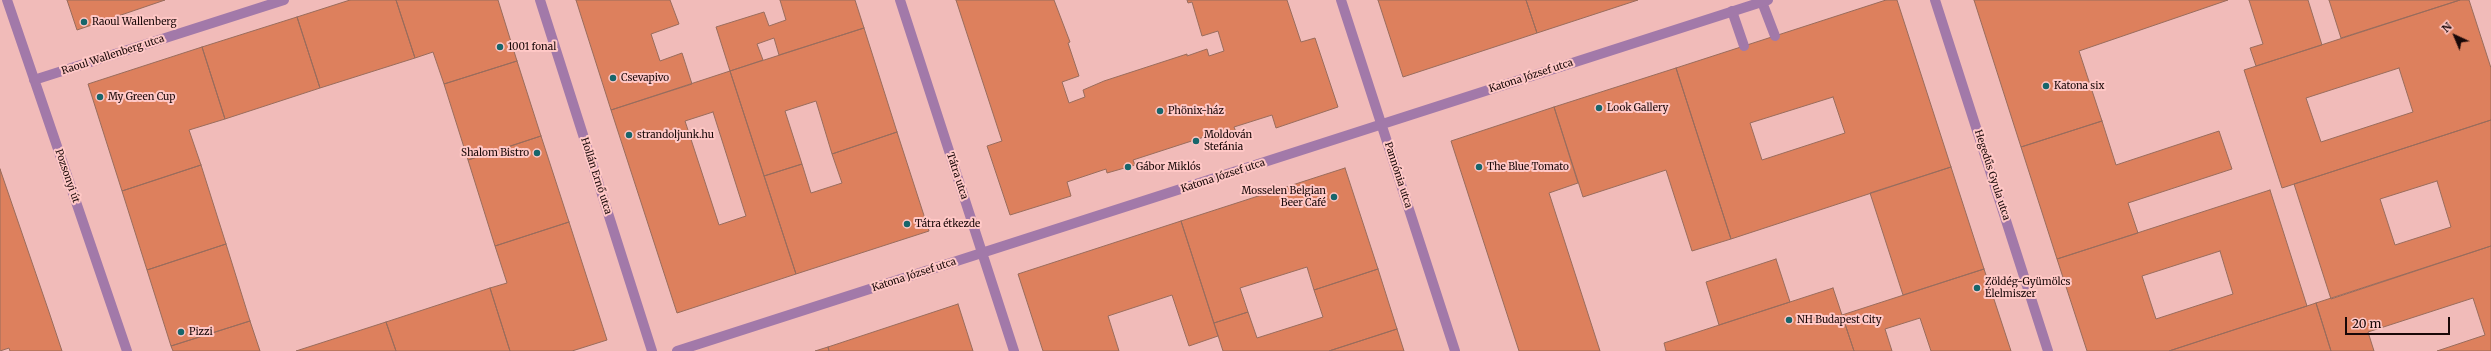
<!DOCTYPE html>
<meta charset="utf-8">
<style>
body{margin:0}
#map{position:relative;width:2491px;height:351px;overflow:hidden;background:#f1bbb9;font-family:Merriweather,serif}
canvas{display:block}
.north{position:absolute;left:2435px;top:16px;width:40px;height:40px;-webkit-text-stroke:3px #ffc8c6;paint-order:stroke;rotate:316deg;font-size:11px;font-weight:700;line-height:16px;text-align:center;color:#190808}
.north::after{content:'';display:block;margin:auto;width:14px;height:18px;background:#190808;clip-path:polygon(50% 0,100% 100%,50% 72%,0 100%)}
.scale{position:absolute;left:2345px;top:317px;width:105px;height:18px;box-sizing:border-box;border:2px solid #190808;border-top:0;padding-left:5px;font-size:12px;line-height:14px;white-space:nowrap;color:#190808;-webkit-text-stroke:3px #ffc8c6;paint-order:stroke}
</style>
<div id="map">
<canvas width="2491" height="351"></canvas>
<div class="north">N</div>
<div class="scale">20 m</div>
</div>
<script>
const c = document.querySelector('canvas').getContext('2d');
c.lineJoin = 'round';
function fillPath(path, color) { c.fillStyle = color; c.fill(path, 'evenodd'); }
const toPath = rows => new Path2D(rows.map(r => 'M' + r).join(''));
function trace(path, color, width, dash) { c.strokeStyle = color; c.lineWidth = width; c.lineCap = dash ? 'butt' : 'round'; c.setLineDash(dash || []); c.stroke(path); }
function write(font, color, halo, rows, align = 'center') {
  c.font = font + ' Merriweather,serif'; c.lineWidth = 4; c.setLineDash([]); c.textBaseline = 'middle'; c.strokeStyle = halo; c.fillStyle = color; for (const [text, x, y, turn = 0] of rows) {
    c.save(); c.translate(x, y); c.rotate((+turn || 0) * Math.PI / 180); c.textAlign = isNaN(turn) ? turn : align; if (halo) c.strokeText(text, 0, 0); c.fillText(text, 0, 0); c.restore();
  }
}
const building = toPath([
 [67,0,165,0,77,30,67,0],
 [350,0,396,0,415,58,320,88,297,17,350,0],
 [396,0,498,0,517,61,444,84,433,52,415,58,396,0],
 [576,0,670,0,679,24,651,34,660,61,682,53,692,84,611,110,576,0],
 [780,0,855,0,864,28,779,55,774,38,757,44,763,60,730,71,716,27,764,12,769,26,786,20,780,0],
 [956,0,1054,0,1070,42,1068,43,1079,76,1062,82,1069,103,1085,97,1083,90,1104,81,1187,54,1187,56,1207,49,1209,56,1224,51,1218,31,1202,36,1192,2,1188,3,1187,0,1287,0,1301,42,1315,38,1338,107,1276,128,1272,115,1234,127,1236,132,1208,140,1207,136,1133,160,1135,165,1107,173,1106,169,1067,182,1071,196,1010,215,987,146,1002,141,956,0],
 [1378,0,1526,0,1537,33,1403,77,1378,0],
 [1526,0,1638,0,1537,33,1526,0],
 [1886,0,1897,0,1951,167,1731,239,1676,68,1886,0],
 [1833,97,1845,133,1762,160,1750,123,1833,97],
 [1974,0,2228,0,2079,51,2102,121,2021,147,1974,0],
 [2249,0,2308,0,2322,45,2256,66,2250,48,2263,44,2249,0],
 [2329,0,2460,0,2341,38,2329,0],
 [2460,0,2469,0,2491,68,2491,120,2282,188,2244,70,2460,0],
 [2399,68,2413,112,2321,142,2306,98,2399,68],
 [297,17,320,88,225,119,202,47,297,17],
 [864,28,897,132,832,154,816,101,785,111,802,164,764,176,730,71,864,28],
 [202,47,225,119,189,130,201,165,122,191,88,84,202,47],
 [517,61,541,136,468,160,444,84,517,61],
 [1676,68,1731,239,1692,251,1666,170,1583,197,1554,107,1676,68],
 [730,71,796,274,677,313,611,110,730,71],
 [713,112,746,216,719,225,685,121,713,112],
 [1554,107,1578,183,1549,193,1600,351,1519,351,1451,141,1554,107],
 [2491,120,2491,246,2331,299,2294,184,2491,120],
 [2437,181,2451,227,2395,245,2380,199,2437,181],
 [2102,121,2116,165,2219,131,2232,169,2128,203,2138,233,2057,259,2021,147,2102,121],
 [897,132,929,231,796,274,764,176,802,164,811,193,842,183,832,154,897,132],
 [541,136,569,222,495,246,468,160,541,136],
 [201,165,226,244,147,270,122,191,201,165],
 [1951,167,1984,269,1903,295,1870,193,1951,167],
 [1345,168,1378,269,1314,290,1307,267,1240,288,1248,312,1214,323,1181,221,1345,168],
 [0,169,49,312,62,351,10,351,9,348,0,351,0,169],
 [2270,190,2307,306,2169,351,2087,351,2057,259,2270,190],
 [2220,251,2233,294,2156,319,2142,276,2220,251],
 [1181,221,1218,336,1189,346,1172,295,1108,316,1119,351,1043,351,1018,274,1181,221],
 [569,222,607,340,572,351,510,351,490,288,507,283,495,246,569,222],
 [226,244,250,321,171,346,147,270,226,244],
 [2491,246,2491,351,2437,351,2485,335,2473,298,2368,332,2374,351,2331,351,2316,303,2491,246],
 [1776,259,1790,302,1719,325,1706,282,1776,259],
 [1378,269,1397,329,1329,351,1223,351,1214,323,1248,312,1257,338,1323,317,1314,290,1378,269],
 [1984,269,2011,351,1931,351,1920,318,1885,329,1892,351,1854,351,1842,315,1984,269],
 [490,288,510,351,396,351,386,322,490,288],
 [1833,288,1854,351,1666,351,1664,343,1833,288],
 [2316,303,2331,351,2169,351,2307,306,2316,303],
 [958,304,973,351,829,351,828,347,958,304],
 [250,321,260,351,173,351,171,346,250,321],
 [386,322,396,351,296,351,386,322],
 [1397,329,1404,351,1329,351,1397,329],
 [828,347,829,351,815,351,828,347]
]);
const service = toPath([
 [1762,2,1775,36],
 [1732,11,1744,46]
]);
const minor = toPath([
 [7,0,127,351],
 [540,0,652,351],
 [900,0,1014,351],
 [1341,0,1455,351],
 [1935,0,2048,351],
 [34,80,284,0],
 [677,351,1768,0]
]);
const markers = [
 [84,22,4,"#18666b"],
 [500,47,4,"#18666b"],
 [613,78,4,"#18666b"],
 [2046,86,4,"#18666b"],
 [100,97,4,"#18666b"],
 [1599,108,4,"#18666b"],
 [1160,111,4,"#18666b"],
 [629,135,4,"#18666b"],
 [1196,141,4,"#18666b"],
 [537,153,4,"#18666b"],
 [1128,167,4,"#18666b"],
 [1479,167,4,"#18666b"],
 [1334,197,4,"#18666b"],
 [907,224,4,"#18666b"],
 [1977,288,4,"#18666b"],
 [1789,320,4,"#18666b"],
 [181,332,4,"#18666b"]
];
const poiNames = [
 ["Raoul Wallenberg",92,22],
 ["1001 fonal",508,47],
 ["Csevapivo",621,78],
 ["Katona six",2054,86],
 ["My Green Cup",108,97],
 ["Look Gallery",1607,108],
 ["Phönix-ház",1168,111],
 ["strandoljunk.hu",637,135],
 ["Moldován",1204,135],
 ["Stefánia",1204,147],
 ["Shalom Bistro",529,153,"right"],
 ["Gábor Miklós",1136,167],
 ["The Blue Tomato",1487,167],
 ["Mosselen Belgian",1326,191,"right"],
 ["Beer Café",1326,203,"right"],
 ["Tátra étkezde",915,224],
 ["Zöldég-Gyümölcs",1985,282],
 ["Élelmiszer",1985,294],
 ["NH Budapest City",1797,320],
 ["Pizzi",189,332]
];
const streetNames = [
 ["Raoul Wallenberg utca",113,55,-18],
 ["Katona József utca",1531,76,-18],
 ["Pannónia utca",1398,175,72],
 ["Hegedűs Gyula utca",1992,175,72],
 ["Pozsonyi út",67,176,71],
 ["Hollán Ernő utca",596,176,72],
 ["Tátra utca",957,176,72],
 ["Katona József utca",1223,176,-18],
 ["Katona József utca",914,275,-18]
];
fillPath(building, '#dd805d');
trace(building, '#996c5c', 1);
trace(service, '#a279a9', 10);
trace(minor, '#a279a9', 10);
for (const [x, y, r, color] of markers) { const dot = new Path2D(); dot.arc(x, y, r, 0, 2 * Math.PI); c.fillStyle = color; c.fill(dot); trace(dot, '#ffc8c6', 1.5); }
write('10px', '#190808', '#ffc8c6', poiNames, 'left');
write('10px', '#190808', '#ffc8c6', streetNames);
</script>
